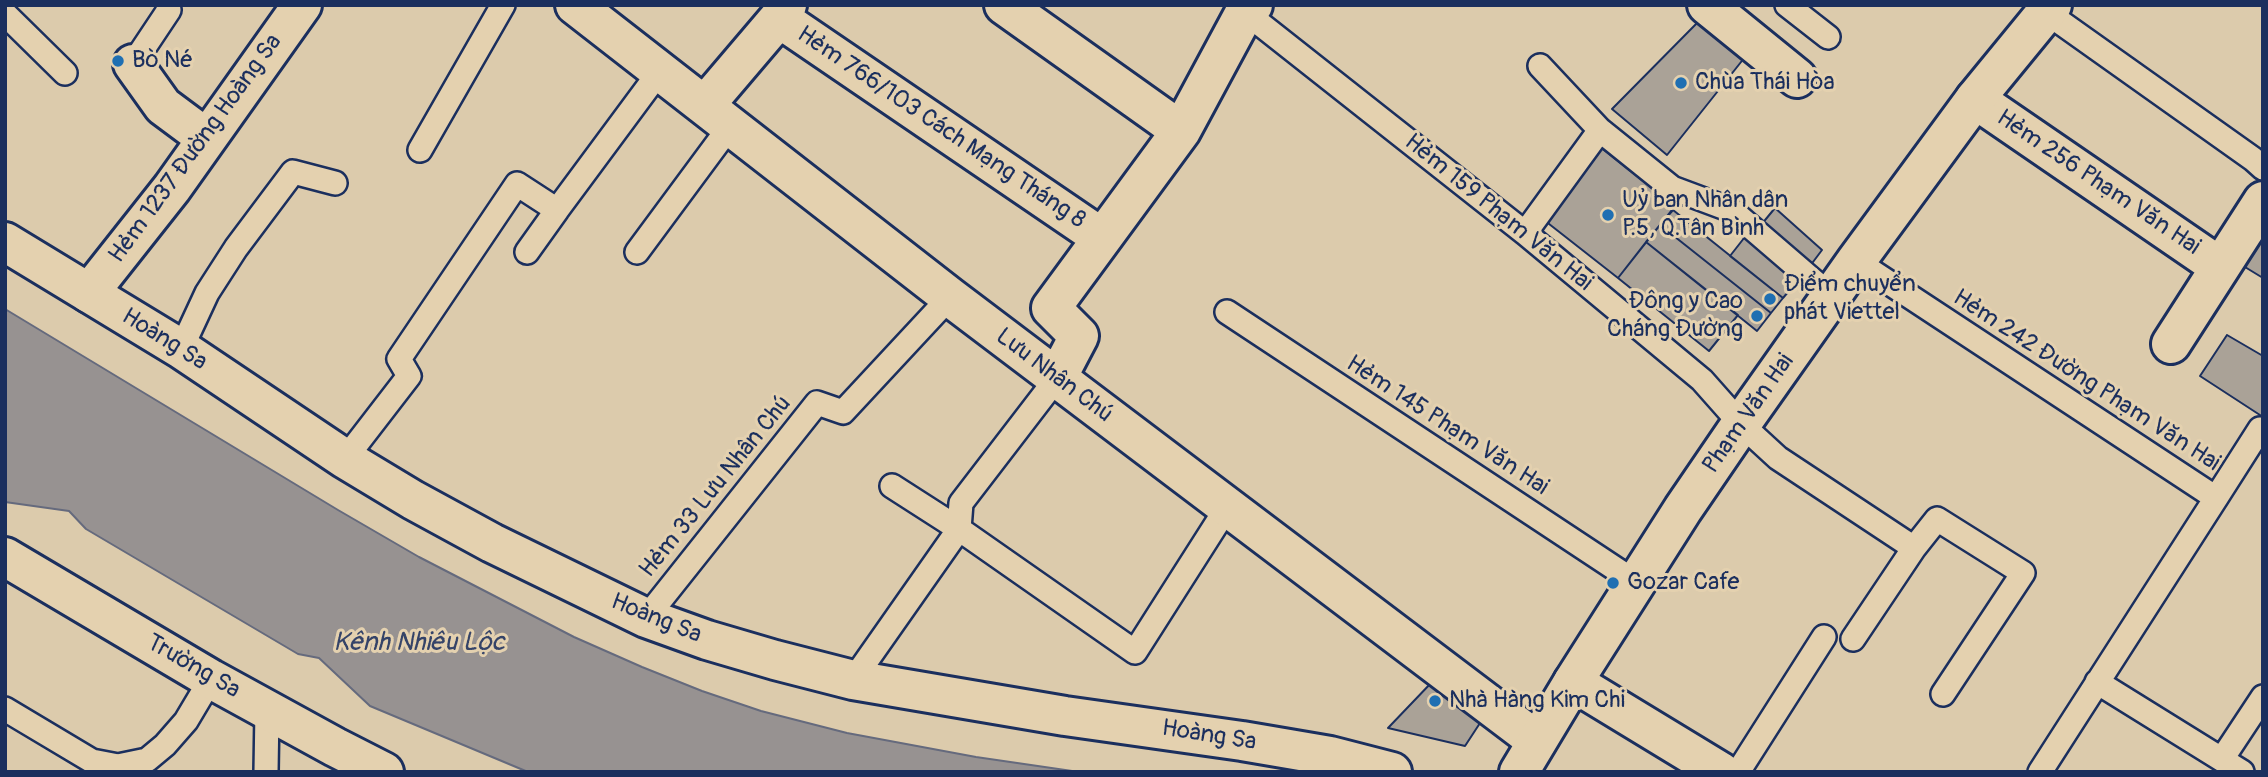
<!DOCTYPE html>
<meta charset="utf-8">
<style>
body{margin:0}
#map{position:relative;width:2268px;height:777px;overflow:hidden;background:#dccbac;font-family:Pangolin,sans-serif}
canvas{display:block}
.frame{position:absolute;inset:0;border:7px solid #1b2f5e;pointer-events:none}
</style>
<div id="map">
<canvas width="2268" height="777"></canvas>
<div class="frame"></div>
</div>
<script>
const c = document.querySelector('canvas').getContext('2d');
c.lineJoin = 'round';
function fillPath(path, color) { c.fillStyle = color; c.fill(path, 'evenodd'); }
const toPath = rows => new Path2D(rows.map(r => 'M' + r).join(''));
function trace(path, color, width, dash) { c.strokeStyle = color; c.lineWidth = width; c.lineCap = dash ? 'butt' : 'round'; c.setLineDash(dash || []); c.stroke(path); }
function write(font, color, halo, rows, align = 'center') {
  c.font = font + ' Pangolin,sans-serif'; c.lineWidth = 6; c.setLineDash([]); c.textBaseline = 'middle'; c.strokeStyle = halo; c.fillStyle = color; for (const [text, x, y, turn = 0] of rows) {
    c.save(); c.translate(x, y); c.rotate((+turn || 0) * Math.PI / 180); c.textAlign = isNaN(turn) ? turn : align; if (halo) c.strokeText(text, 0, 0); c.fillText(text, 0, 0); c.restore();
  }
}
const water = toPath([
 [5,309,338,510,419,557,574,637,642,667,702,691,761,711,847,733,976,757,1079,772,528,772,370,706,319,658,298,654,86,529,69,511,5,502,5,309]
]);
const building = toPath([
 [1700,20,1745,57,1667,155,1612,109,1700,20],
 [1599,146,1675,206,1618,278,1544,220,1599,146],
 [1775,208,1822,250,1810,266,1761,225,1775,208],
 [1673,210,1783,298,1771,313,1660,225,1673,210],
 [1660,225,1771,313,1757,331,1646,242,1660,225],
 [2263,232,2263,278,2240,264,2263,232],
 [1748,233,1799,279,1783,298,1730,256,1748,233],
 [1646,242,1738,315,1709,351,1618,278,1646,242],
 [2227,335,2263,356,2263,417,2200,376,2227,335],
 [1432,682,1482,720,1465,746,1388,728,1432,682]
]);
const lane = toPath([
 [1787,5,1828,37],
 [1245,12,1525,233,1702,380,1741,424,1778,458,1914,548,1937,519,2023,573,1943,694],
 [2046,12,2253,159,2263,168],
 [5,14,65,73],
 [133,64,169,10,168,5],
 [1540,66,1600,130,1672,188,1731,210,1831,296],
 [420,150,503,5],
 [1525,233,1600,130],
 [527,252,557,210],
 [637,252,731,125],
 [1856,261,2216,498,2260,429,2263,431],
 [1227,312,1637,583],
 [181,349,207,293,236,248,293,172,335,183],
 [345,459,409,376,399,359,517,184,557,210,660,71],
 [892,486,959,529,1135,652,1228,506],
 [646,618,817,403,843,412,950,297],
 [1853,639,1914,548],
 [853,680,959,529,961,503,1057,378],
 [2097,682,2242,772],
 [5,709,92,761,118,766,147,760,165,745,186,721,211,679],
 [2222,759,2263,697],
 [266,772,267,710],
 [1738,772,1824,637],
 [2040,772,2216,498]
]);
const street = toPath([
 [575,5,950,297,1537,741],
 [1004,5,1181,131],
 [1707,5,1797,78],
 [779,18,1102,238],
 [133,64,163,106,206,138],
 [1975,99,2220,267],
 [705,105,779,18,787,5],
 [89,293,172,188,302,5],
 [2171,344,2263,201],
 [1057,378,1079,336,1051,308,1181,131,1245,12,1253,5],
 [1573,682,1721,772]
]);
const secondary = toPath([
 [5,242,181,349,345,459,413,500,492,543,646,618,707,640,775,660,853,680,1065,716,1242,741,1330,756,1392,772],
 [5,557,211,679,335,747,384,772],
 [1519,772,1573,682,1683,509,1741,424,1856,261,1975,99,2052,5]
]);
const markers = [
 [118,61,7,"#1f6fb2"],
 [1681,83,7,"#1f6fb2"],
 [1608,215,7,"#1f6fb2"],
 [1770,299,7,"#1f6fb2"],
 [1757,316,7,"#1f6fb2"],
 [1613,583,7,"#1f6fb2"],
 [1435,701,7,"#1f6fb2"]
];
const poiNames = [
 ["Bò Né",132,61],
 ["Chùa Thái Hòa",1695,83],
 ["Uỷ ban Nhân dân",1622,201],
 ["P.5, Q.Tân Bình",1622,229],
 ["Điểm chuyển",1784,285],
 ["phát Viettel",1784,313],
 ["Đông y Cao",1743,302,"right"],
 ["Cháng Đường",1743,330,"right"],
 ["Gozar Cafe",1627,583],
 ["Nhà Hàng Kim Chi",1449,701]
];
const streetNames = [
 ["Hẻm 766/103 Cách Mạng Tháng 8",941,128,34],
 ["Hẻm 1237 Đường Hoàng Sa",196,149,-54],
 ["Hẻm 256 Phạm Văn Hai",2098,183,34],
 ["Hẻm 159 Phạm Văn Hai",1498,213,39],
 ["Hoàng Sa",164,340,32],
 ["Lưu Nhân Chú",1054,376,37],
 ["Hẻm 242 Đường Phạm Văn Hai",2086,381,33],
 ["Phạm Văn Hai",1749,414,-55],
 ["Hẻm 145 Phạm Văn Hai",1447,426,33],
 ["Hẻm 33 Lưu Nhân Chú",716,487,-51],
 ["Hoàng Sa",656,619,22],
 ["Trường Sa",193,667,30],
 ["Hoàng Sa",1209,736,9]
];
const waterNames = [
 ["Kênh Nhiêu Lộc",419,643]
];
fillPath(water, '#979291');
trace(water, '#656a7d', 2);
fillPath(building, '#aaa297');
trace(building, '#1b2f5e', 2);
trace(lane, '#1b2f5e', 28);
trace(street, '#1b2f5e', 44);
trace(secondary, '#1b2f5e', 44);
trace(lane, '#e4d1af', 23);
trace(street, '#e4d1af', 38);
trace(secondary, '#e4d1af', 38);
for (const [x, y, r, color] of markers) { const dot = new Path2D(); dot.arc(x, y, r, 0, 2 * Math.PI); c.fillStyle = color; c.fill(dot); trace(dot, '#e4d1af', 2.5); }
write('24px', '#1b2f5e', '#e4d1af', poiNames, 'left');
write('24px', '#1b2f5e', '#e4d1af', streetNames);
write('italic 26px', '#344368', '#e4d1af', waterNames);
</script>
